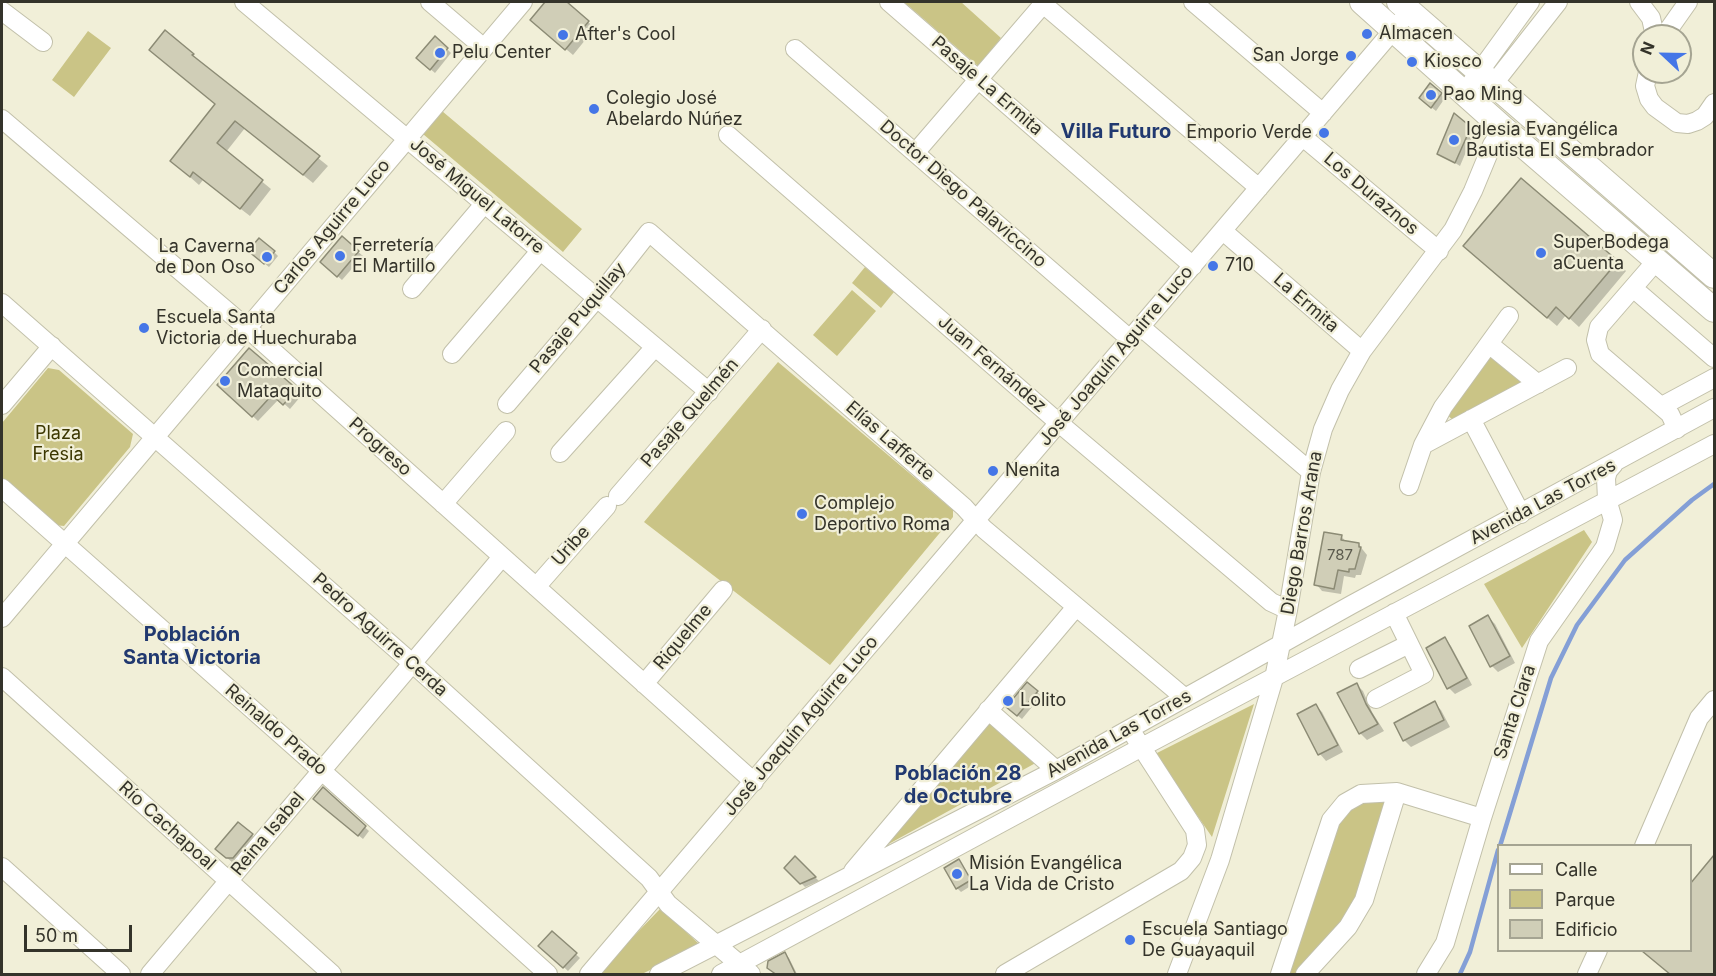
<!DOCTYPE html>
<meta charset="utf-8">
<style>
body{margin:0}
#map{position:relative;width:1716px;height:976px;overflow:hidden;background:#f1efd8;font-family:Inter,sans-serif}
canvas{display:block}
.frame{position:absolute;inset:0;border:3px solid #34332a;pointer-events:none}
.legend{position:absolute;left:1497px;top:844px;width:195px;height:108px;box-sizing:border-box;background:#f1efd8;border:2px solid #a5a492;margin:0;padding:8px 10px;list-style:none;font-size:18px;color:#34332a}
.legend li{display:flex;align-items:center;gap:12px;height:30px}
.legend b{width:30px;border:2px solid #a5a492}
.north{position:absolute;left:1632px;top:24px;width:60px;height:60px;box-sizing:border-box;background:#f1efd8;border:2px solid #a5a492;border-radius:50%;rotate:292deg;font-size:16px;font-weight:700;line-height:24px;text-align:center;color:#34332a}
.north::after{content:'';display:block;margin:auto;width:21px;height:27px;background:#4576e7;clip-path:polygon(50% 0,100% 100%,50% 72%,0 100%)}
.scale{position:absolute;left:24px;top:925px;width:108px;height:27px;box-sizing:border-box;border:3px solid #34332a;border-top:0;padding-left:8px;font-size:18px;line-height:21px;white-space:nowrap;color:#34332a;-webkit-text-stroke:4px #f1efd8;paint-order:stroke}
</style>
<div id="map">
<canvas width="1716" height="976"></canvas>
<div class="frame"></div>
<ul class="legend">
<li><b style="height:8px;background:#fff"></b>Calle</li>
<li><b style="height:16px;background:#cac486"></b>Parque</li>
<li><b style="height:16px;background:#d0ceb7"></b>Edificio</li>
</ul>
<div class="north">N</div>
<div class="scale">50 m</div>
</div>
<script>
const c = document.querySelector('canvas').getContext('2d');
c.lineJoin = 'round';
function fillPath(path, color) { c.fillStyle = color; c.fill(path, 'evenodd'); }
const toPath = rows => new Path2D(rows.map(r => 'M' + r).join(''));
function trace(path, color, width, dash) { c.strokeStyle = color; c.lineWidth = width; c.lineCap = dash ? 'butt' : 'round'; c.setLineDash(dash || []); c.stroke(path); }
function write(font, color, halo, rows, align = 'center') {
  c.font = font + ' Inter,sans-serif'; c.lineWidth = 4.5; c.setLineDash([]); c.textBaseline = 'middle'; c.strokeStyle = halo; c.fillStyle = color; for (const [text, x, y, turn = 0] of rows) {
    c.save(); c.translate(x, y); c.rotate((+turn || 0) * Math.PI / 180); c.textAlign = isNaN(turn) ? turn : align; if (halo) c.strokeText(text, 0, 0); c.fillText(text, 0, 0); c.restore();
  }
}
const green = toPath([
 [904,2,961,2,1001,38,978,66],
 [88,31,111,48,74,97,52,80],
 [442,111,582,229,563,252,423,134],
 [865,267,894,292,881,308,852,283],
 [852,290,876,311,837,356,813,335],
 [1489,354,1527,382,1453,420,1445,413],
 [778,362,953,510,953,517,830,665,644,522],
 [48,368,59,370,133,434,130,447,64,526,54,525,2,480,2,423],
 [1584,530,1592,542,1522,648,1484,584],
 [1254,704,1212,837,1155,754],
 [986,721,1041,760,876,851],
 [1366,800,1391,800,1360,900,1302,974,1286,974,1337,820],
 [661,908,700,945,642,974,597,974]
]);
const shadow = toPath([
 [547,2,564,2,595,28,573,55,532,20],
 [165,32,193,55,201,64,328,166,313,183,245,128,226,152,271,189,250,216,203,180,199,185,172,161,216,105,151,50],
 [447,49,451,53,435,73,422,62],
 [1430,85,1445,98,1436,111,1425,102],
 [1470,128,1474,133,1460,166,1439,153],
 [342,238,363,256,342,280,326,266],
 [274,252,278,256,269,267,254,255],
 [1474,255,1617,262,1626,271,1579,327,1566,315,1557,326],
 [219,384,296,390,301,396,290,409,279,399,258,421],
 [1341,536,1347,543,1359,545,1367,555,1361,575,1356,575,1355,578,1344,576,1341,594,1322,591,1316,584],
 [1488,617,1495,624,1515,663,1498,672,1492,666],
 [1445,639,1451,646,1472,685,1455,694,1449,688],
 [1357,685,1363,691,1372,712,1384,731,1367,740,1360,733,1340,694],
 [1037,692,1041,696,1022,719,1012,711],
 [1434,703,1441,710,1450,727,1411,747,1405,741,1396,724],
 [1316,706,1322,712,1343,752,1326,761,1320,754,1299,715],
 [323,789,369,831,363,839,319,803],
 [239,824,256,839,237,862,232,862,221,853],
 [1714,857,1714,974,1671,974,1643,950,1690,950,1690,887],
 [795,858,819,881,805,887,786,868],
 [959,861,974,884,961,892,957,888],
 [552,933,580,958,568,971,540,945],
 [785,954,789,958,797,974,777,974]
]);
const stream = toPath([
 [1500,846,1551,678,1577,625,1625,560,1692,500,1714,484],
 [1460,974,1470,952,1498,850]
]);
const building = toPath([
 [545,2,567,2,589,21,565,50,530,20,545,2],
 [165,30,194,54,192,55,320,156,303,175,235,121,217,143,263,180,240,209,193,172,190,177,170,161,215,104,149,50,165,30],
 [435,36,448,48,430,70,416,58,435,36],
 [1430,83,1442,93,1431,108,1419,98,1430,83],
 [1454,113,1471,127,1455,163,1437,154,1454,113],
 [1521,178,1618,261,1569,319,1556,307,1547,318,1463,246,1521,178],
 [342,236,359,251,337,277,320,262,342,236],
 [259,238,275,251,264,264,248,251,259,238],
 [249,348,297,389,283,405,272,395,252,417,217,385,249,348],
 [1324,532,1342,535,1341,540,1359,543,1359,547,1361,547,1355,569,1349,569,1349,572,1338,570,1334,589,1314,585,1324,532],
 [1488,615,1510,656,1490,667,1469,626,1488,615],
 [1445,637,1467,678,1447,689,1426,648,1445,637],
 [1027,682,1038,691,1017,716,1006,707,1027,682],
 [1357,683,1366,704,1378,724,1359,734,1337,693,1357,683],
 [1435,701,1444,720,1403,741,1394,723,1435,701],
 [1316,704,1338,745,1318,755,1297,714,1316,704],
 [323,787,366,826,358,836,313,799,323,787],
 [238,822,253,834,233,858,226,858,215,849,238,822],
 [1714,855,1714,975,1671,975,1642,951,1690,951,1690,884,1714,855],
 [795,856,816,877,800,884,784,868,795,856],
 [959,859,971,880,956,889,944,868,959,859],
 [552,931,577,953,563,968,538,946,552,931],
 [785,952,796,975,777,975,767,968,768,961,785,952]
]);
const minor = toPath([
 [244,2,709,392],
 [430,2,484,48],
 [889,2,1193,266],
 [1193,2,1323,113],
 [1639,2,1651,18,1655,36],
 [1043,4,1259,188],
 [2,11,43,42],
 [1664,36,1688,2],
 [795,49,1130,339],
 [1648,72,1645,86,1649,99,1655,107,1677,123,1688,124,1697,121,1705,116,1714,103],
 [1464,93,1530,2],
 [1477,105,1558,2],
 [2,119,247,328,754,782],
 [728,135,1059,423,1271,602,1288,610],
 [1303,137,1439,251],
 [915,153,1045,2],
 [1223,231,1362,351],
 [1657,260,1599,327,1596,340,1600,354,1670,414,1677,429],
 [1633,288,1714,358],
 [412,289,485,203],
 [2,303,412,663,649,878,668,904,751,974],
 [1141,327,1311,472],
 [1489,344,1538,384],
 [452,354,541,250],
 [507,404,597,298,649,232,964,507,984,529,1185,698],
 [2,405,52,346],
 [1662,406,1714,378],
 [1471,419,1521,514],
 [1423,445,1567,368],
 [560,453,655,347],
 [1409,486,1423,445,1443,407,1509,316],
 [2,488,322,771,548,974],
 [618,496,762,329],
 [443,504,506,431],
 [536,587,607,506],
 [2,618,523,2],
 [1359,669,1409,644],
 [2,677,332,974],
 [644,684,723,590],
 [1376,699,1424,674,1394,613],
 [988,710,1056,770],
 [1644,846,1699,718,1714,700],
 [2,867,121,974],
 [853,871,1076,607],
 [150,974,502,557],
 [589,974,1401,21],
 [659,974,1056,770,1351,605,1714,408],
 [721,974,1142,747,1714,444],
 [1005,974,1181,871,1192,858,1197,845,1195,830,1135,737],
 [1177,974,1220,860,1274,678,1288,610,1311,472,1323,429,1340,390,1362,351,1453,230,1473,191,1492,145,1503,128],
 [1280,974,1331,820,1345,803,1361,794,1397,792,1482,818],
 [1305,974,1348,927,1364,900,1397,792],
 [1426,974,1445,943,1482,818,1539,641,1605,547,1613,520,1607,499,1606,478,1608,471,1614,464],
 [1587,974,1598,950]
]);
const major = toPath([
 [1362,2,1503,128,1714,310],
 [1399,2,1714,276]
]);
const markers = [
 [1367,34,6,"#4576e7"],
 [563,35,6,"#4576e7"],
 [440,53,6,"#4576e7"],
 [1351,56,6,"#4576e7"],
 [1412,62,6,"#4576e7"],
 [1431,95,6,"#4576e7"],
 [594,109,6,"#4576e7"],
 [1324,133,6,"#4576e7"],
 [1454,140,6,"#4576e7"],
 [1541,253,6,"#4576e7"],
 [340,256,6,"#4576e7"],
 [267,257,6,"#4576e7"],
 [1213,266,6,"#4576e7"],
 [144,328,6,"#4576e7"],
 [225,381,6,"#4576e7"],
 [993,471,6,"#4576e7"],
 [802,514,6,"#4576e7"],
 [1008,701,6,"#4576e7"],
 [957,874,6,"#4576e7"],
 [1130,940,6,"#4576e7"]
];
const numberNames = [
 ["787",1340,555]
];
const poiNames = [
 ["Almacen",1379,34],
 ["After's Cool",575,35],
 ["Pelu Center",452,53],
 ["San Jorge",1339,56,"right"],
 ["Kiosco",1424,62],
 ["Pao Ming",1443,95],
 ["Colegio José",606,99],
 ["Abelardo Núñez",606,120],
 ["Iglesia Evangélica",1466,130],
 ["Bautista El Sembrador",1466,151],
 ["Emporio Verde",1312,133,"right"],
 ["SuperBodega",1553,243],
 ["aCuenta",1553,264],
 ["Ferretería",352,246],
 ["El Martillo",352,267],
 ["La Caverna",255,247,"right"],
 ["de Don Oso",255,268,"right"],
 ["710",1225,266],
 ["Escuela Santa",156,318],
 ["Victoria de Huechuraba",156,339],
 ["Comercial",237,371],
 ["Mataquito",237,392],
 ["Nenita",1005,471],
 ["Complejo",814,504],
 ["Deportivo Roma",814,525],
 ["Lolito",1020,701],
 ["Misión Evangélica",969,864],
 ["La Vida de Cristo",969,885],
 ["Escuela Santiago",1142,930],
 ["De Guayaquil",1142,951]
];
const streetNames = [
 ["Pasaje La Ermita",987,86,41],
 ["Doctor Diego Palaviccino",963,194,41],
 ["Los Duraznos",1371,194,40],
 ["José Miguel Latorre",477,196,40],
 ["Carlos Aguirre Luco",332,227,-50],
 ["La Ermita",1306,303,41],
 ["Pasaje Puquillay",578,318,-50],
 ["José Joaquín Aguirre Luco",1116,356,-50],
 ["Juan Fernández",992,364,41],
 ["Pasaje Quelmén",690,413,-49],
 ["Elías Lafferte",890,441,41],
 ["Progreso",380,447,42],
 ["Avenida Las Torres",1543,502,-28],
 ["Diego Barros Arana",1302,533,-80],
 ["Uribe",571,546,-48],
 ["Pedro Aguirre Cerda",380,635,42],
 ["Riquelme",683,637,-50],
 ["Santa Clara",1515,712,-72],
 ["José Joaquín Aguirre Luco",801,726,-50],
 ["Reinaldo Prado",276,730,41],
 ["Avenida Las Torres",1119,734,-29],
 ["Río Cachapoal",167,826,42],
 ["Reina Isabel",268,834,-50]
];
const parkNames = [
 ["Plaza",58,434],
 ["Fresia",58,455]
];
const neighbourhoodNames = [
 ["Villa Futuro",1116,132],
 ["Población",192,635],
 ["Santa Victoria",192,658],
 ["Población 28",958,774],
 ["de Octubre",958,797]
];
fillPath(green, '#cac486');
fillPath(shadow, '#0003');
trace(stream, '#849fd6', 4.5);
fillPath(building, '#d0ceb7');
trace(building, '#8c8b75', 1.5);
trace(minor, '#c2c0aa', 20);
trace(major, '#c2c0aa', 26);
trace(minor, '#fff', 18);
trace(major, '#fff', 24);
for (const [x, y, r, color] of markers) { const dot = new Path2D(); dot.arc(x, y, r, 0, 2 * Math.PI); c.fillStyle = color; c.fill(dot); trace(dot, '#f1efd8', 2); }
write('15px', '#5b5a4d', null, numberNames);
write('18px', '#34332a', '#f1efd8', poiNames, 'left');
write('18px', '#34332a', '#f1efd8', streetNames);
write('18px', '#3c3700', '#f1efd8', parkNames);
write('bold 20px', '#213970', '#f1efd8', neighbourhoodNames);
</script>
